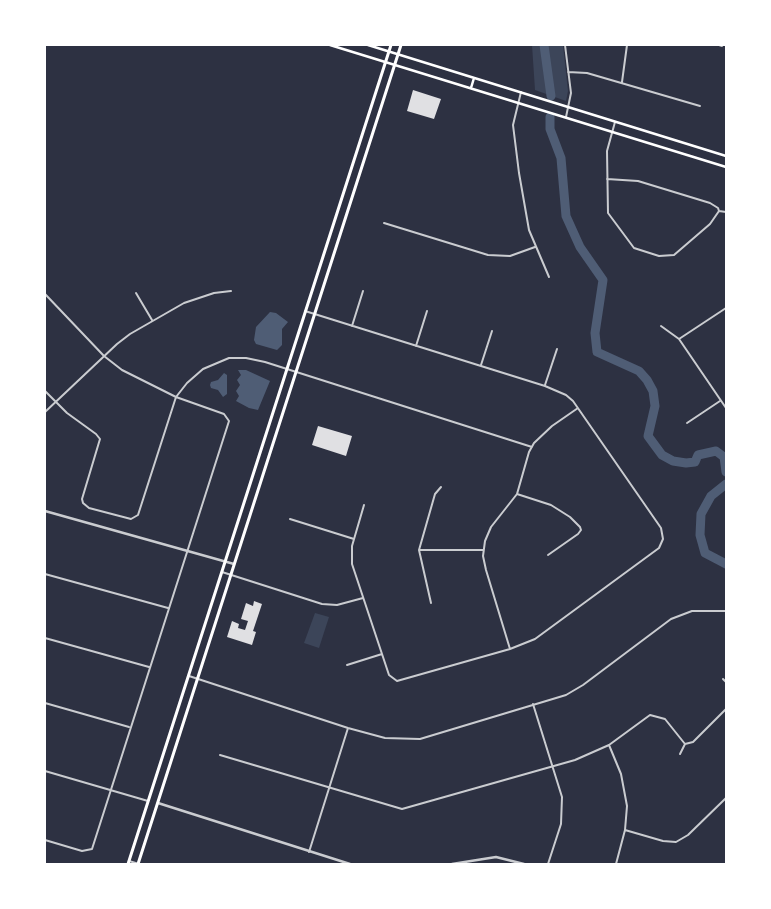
<!DOCTYPE html>
<style>
body{margin:0}
#map{position:relative;width:771px;height:909px;overflow:hidden;background:#2d3142;font-family:Barlow,sans-serif}
canvas{display:block}
.frame{position:absolute;inset:0;border:46px solid #fff;pointer-events:none}
</style>
<div id="map">
<canvas width="771" height="909"></canvas>
<div class="frame"></div>
</div>
<script>
const c = document.querySelector('canvas').getContext('2d');
c.lineJoin = 'round';
function fillPath(path, color) { c.fillStyle = color; c.fill(path, 'evenodd'); }
const toPath = rows => new Path2D(rows.map(r => 'M' + r).join(''));
function trace(path, color, width, dash) { c.strokeStyle = color; c.lineWidth = width; c.lineCap = dash ? 'butt' : 'round'; c.setLineDash(dash || []); c.stroke(path); }
const green = toPath([
 [532,45,563,45,568,91,566,101,535,90],
 [315,613,329,617,319,648,304,643]
]);
const water = toPath([
 [270,312,276,313,288,322,282,329,282,345,277,350,256,344,254,340,256,327],
 [238,370,246,370,270,381,258,410,249,408,236,401,239,396,236,391,240,385,237,380,241,375],
 [224,373,227,375,227,394,223,397,218,390,211,388,210,385,211,382,218,380]
]);
const river = toPath([
 [544,45,551,96],
 [550,117,550,129,561,158,566,216,580,247,603,280,595,333,597,352,639,371,647,380,653,391,655,406,648,436,662,455,673,461,686,463,695,462,698,455,716,451,724,457,726,472],
 [726,484,711,496,701,514,700,535,705,553,726,564]
]);
const building = toPath([
 [413,90,441,99,434,119,407,111],
 [318,426,352,436,346,456,312,445],
 [254,601,262,604,253,631,256,632,252,645,227,637,232,621,239,624,238,628,245,630,248,621,241,619,246,603,253,606]
]);
const minor = toPath([
 [565,45,571,93,566,117],
 [719,45,722,46],
 [568,72,587,73,700,106],
 [622,82,627,45],
 [521,92,513,125,519,173,529,230,549,277],
 [615,122,607,151,608,213,634,248,659,256,674,255,710,224,719,211],
 [607,179,638,181,710,203,718,208,719,211,726,212],
 [384,223,488,255,510,256,535,247],
 [136,293,152,320],
 [45,294,104,356,122,370,176,397,224,414,229,421,92,849,82,851,45,840],
 [305,311,545,386,566,395,573,401,661,528,663,539,659,548,535,639,510,649,397,681,389,675,352,564,352,546,364,505],
 [352,326,363,291],
 [661,326,679,339,726,408],
 [679,339,726,308],
 [416,346,427,311],
 [481,365,492,331],
 [545,385,557,349],
 [45,391,67,413,96,434,100,439,82,499,83,503,89,508,131,519,138,515,176,397,187,383,203,369,229,358,246,358,265,362,532,447],
 [45,412,117,344,130,334,184,303,214,293,231,291],
 [687,423,720,401],
 [517,494,551,505,570,517,580,527,581,530,578,534,548,555],
 [290,519,354,539],
 [419,550,483,550],
 [222,572,322,604,337,605,363,598],
 [45,574,168,608],
 [431,603,419,550,435,494,441,487],
 [45,638,149,667],
 [510,649,486,570,483,556,485,541,491,527,517,494,529,452,534,443,552,426,578,408],
 [347,665,382,654],
 [189,676,348,728,385,738,420,739,566,695,583,685,671,619,692,611,726,611],
 [723,679,726,682],
 [45,703,129,727],
 [533,704,562,797,561,824,548,864],
 [609,745,621,774,627,806,625,830,616,864],
 [680,754,685,744,693,742,726,709],
 [220,755,402,809,575,760,609,745,650,715,665,719,685,744],
 [45,771,148,801],
 [625,830,663,841,676,842,688,835,726,798],
 [309,852,348,728],
 [129,861,139,864]
]);
const tertiary = toPath([
 [45,511,234,564],
 [158,803,350,864],
 [452,864,496,857,524,864]
]);
const secondary = toPath([
 [330,45,726,167],
 [368,45,726,156],
 [471,88,474,78]
]);
const primary = toPath([
 [128,864,391,45],
 [138,864,401,45]
]);
fillPath(green, '#3c4559');
fillPath(water, '#4f5d75');
trace(river, '#4f5d75', 9);
fillPath(building, '#e0e0e3');
trace(minor, '#caccd0', 2);
trace(tertiary, '#caccd0', 2.5);
trace(secondary, '#fff', 2.5);
trace(primary, '#fff', 3);
</script>
